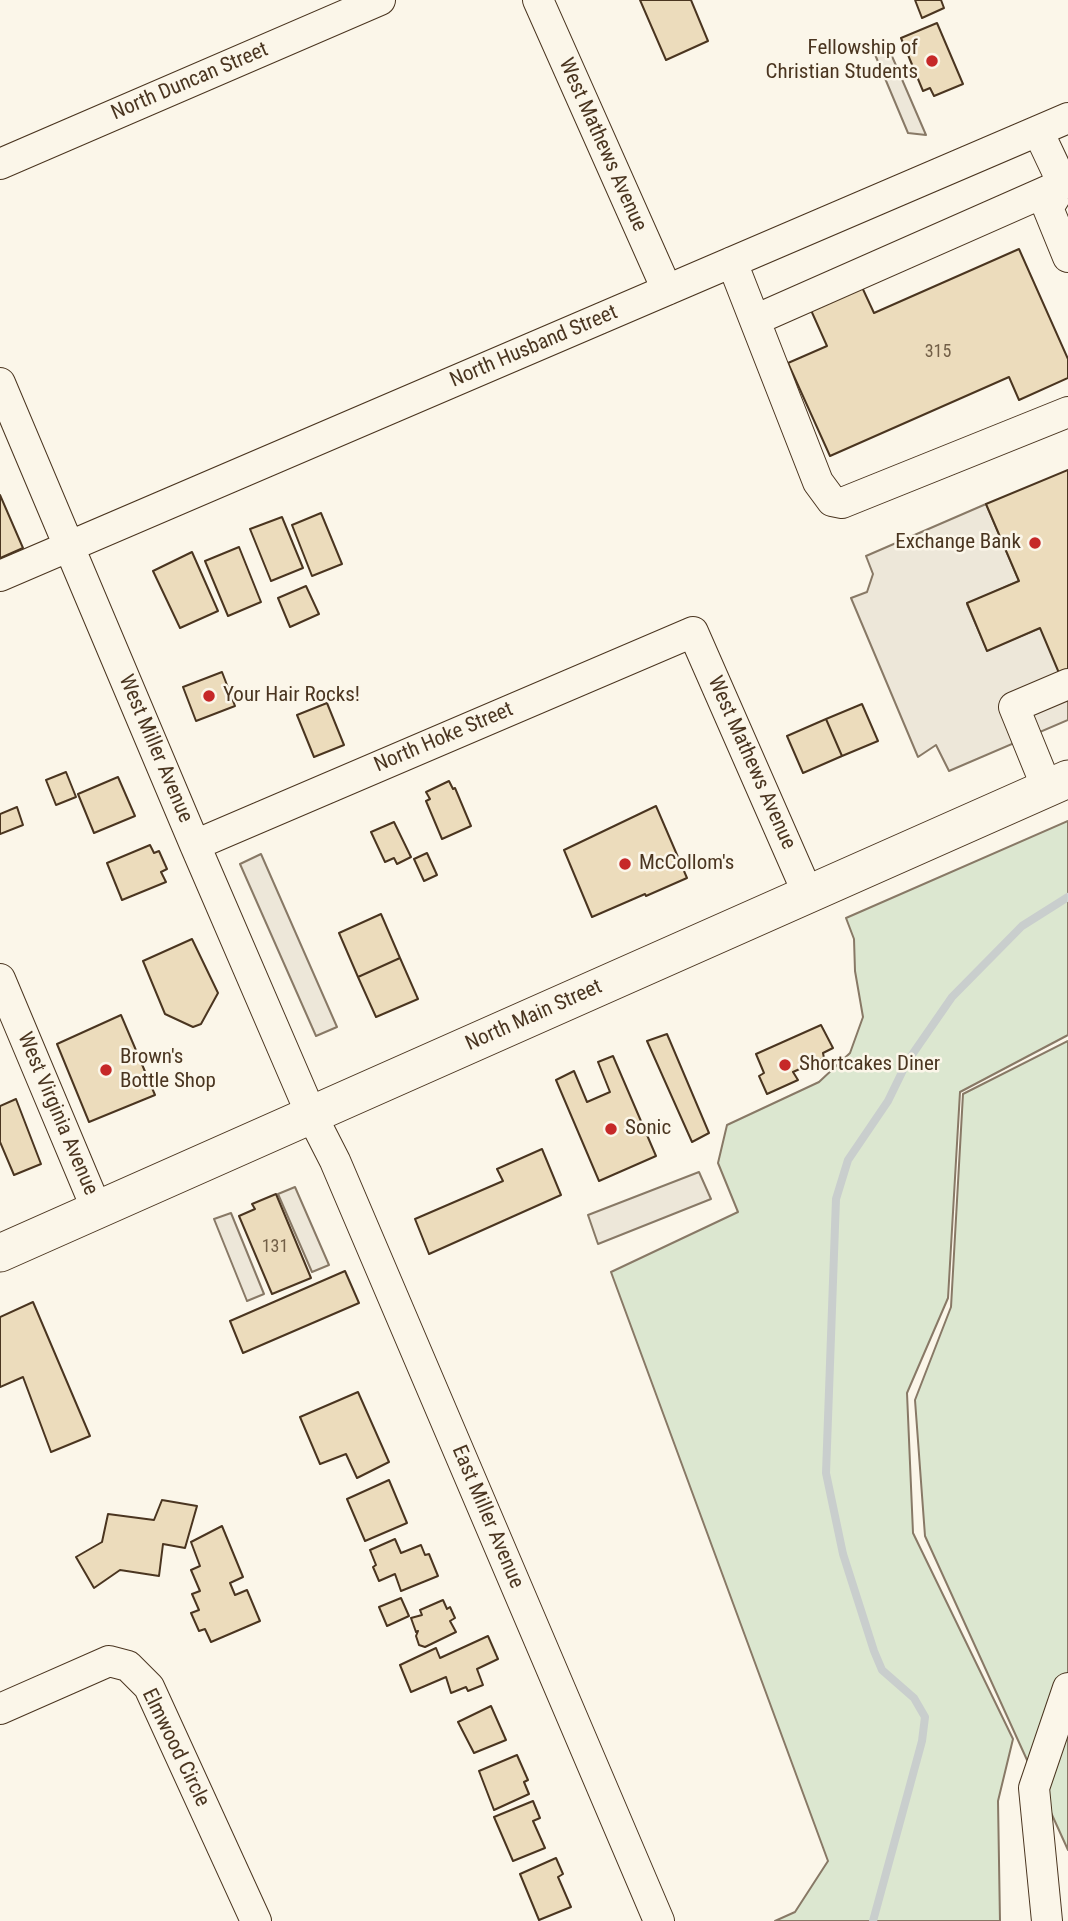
<!DOCTYPE html>
<style>
body{margin:0}
canvas{display:block;background:#fbf6e9}
</style>
<canvas width="1068" height="1921"></canvas>
<script>
const c = document.querySelector('canvas').getContext('2d');
c.lineJoin = 'round';
function fillPath(path, color) { c.fillStyle = color; c.fill(path, 'evenodd'); }
const toPath = rows => new Path2D(rows.map(r => 'M' + r).join(''));
function trace(path, color, width, dash) { c.strokeStyle = color; c.lineWidth = width; c.lineCap = dash ? 'butt' : 'round'; c.setLineDash(dash || []); c.stroke(path); }
function write(font, color, halo, rows, align = 'center') {
  c.font = font + ' "Roboto Condensed",sans-serif'; c.lineWidth = 5; c.setLineDash([]); c.textBaseline = 'middle'; c.strokeStyle = halo; c.fillStyle = color; for (const [text, x, y, turn = 0] of rows) {
    c.save(); c.translate(x, y); c.rotate((+turn || 0) * Math.PI / 180); c.textAlign = isNaN(turn) ? turn : align; if (halo) c.strokeText(text, 0, 0); c.fillText(text, 0, 0); c.restore();
  }
}
const green = toPath([
 [1068,821,1068,1035,960,1092,948,1298,907,1393,913,1533,1013,1739,998,1801,1000,1921,775,1921,795,1912,828,1861,611,1272,738,1212,718,1163,727,1125,819,1082,850,1053,863,1017,855,971,854,939,846,918,1068,821],
 [1068,1041,1068,1850,925,1536,915,1400,951,1307,963,1094,1068,1041]
]);
const parking = toPath([
 [871,45,888,47,926,135,908,133,871,45],
 [986,504,1019,581,967,604,987,650,1040,628,1068,670,1068,720,949,771,936,745,918,757,851,598,867,592,873,574,866,556,986,504],
 [261,854,337,1027,316,1036,240,864,261,854],
 [699,1172,711,1199,598,1244,588,1215,699,1172],
 [295,1187,329,1265,312,1272,278,1194,295,1187],
 [231,1213,264,1294,247,1301,214,1219,231,1213]
]);
const stream = toPath([
 [873,1921,922,1741,925,1717,914,1698,882,1670,874,1651,843,1554,826,1473,836,1199,848,1160,888,1101,907,1062,952,997,1022,926,1068,897]
]);
const building = toPath([
 [640,0,691,0,708,41,666,60,640,0],
 [915,0,941,0,944,8,922,18,915,0],
 [937,23,963,84,934,96,930,88,923,91,901,38,937,23],
 [1019,249,1068,359,1068,378,1019,400,1009,377,830,456,788,363,827,346,810,308,861,285,874,313,1019,249],
 [1068,470,1068,670,1059,673,1040,628,987,651,967,603,1019,581,986,504,1068,470],
 [0,495,23,548,0,558,0,495],
 [321,513,342,564,312,576,292,525,321,513],
 [282,517,303,568,271,581,250,529,282,517],
 [239,547,261,602,228,616,205,561,239,547],
 [192,552,218,611,180,628,153,571,192,552],
 [306,586,319,614,290,627,278,598,306,586],
 [222,672,235,706,196,721,183,687,222,672],
 [327,703,344,745,314,757,297,715,327,703],
 [862,704,878,741,842,756,826,719,862,704],
 [826,719,842,756,803,773,787,736,826,719],
 [66,772,76,797,56,805,46,780,66,772],
 [118,777,135,816,94,833,78,794,118,777],
 [449,781,453,789,455,788,471,826,442,839,426,801,430,799,426,792,449,781],
 [656,806,687,878,646,896,645,894,592,917,564,850,656,806],
 [17,807,23,825,0,834,0,814,17,807],
 [394,822,411,857,397,864,394,858,385,862,371,832,394,822],
 [150,845,154,853,159,851,167,869,161,872,166,882,122,900,107,863,150,845],
 [427,853,437,875,424,881,414,859,427,853],
 [381,914,400,958,358,977,339,933,381,914],
 [192,939,218,993,201,1024,193,1027,165,1014,143,961,192,939],
 [400,958,418,999,376,1017,358,977,400,958],
 [121,1015,155,1095,89,1122,57,1044,121,1015],
 [821,1025,833,1048,823,1053,824,1058,793,1072,798,1080,767,1094,759,1076,764,1073,756,1054,821,1025],
 [667,1034,709,1133,692,1142,647,1041,667,1034],
 [613,1056,656,1156,599,1181,556,1080,574,1071,587,1102,610,1092,598,1062,613,1056],
 [16,1099,41,1164,14,1175,0,1142,0,1106,16,1099],
 [542,1149,561,1195,429,1254,415,1219,503,1181,497,1169,542,1149],
 [276,1194,311,1278,272,1294,239,1216,255,1209,252,1204,276,1194],
 [345,1271,359,1303,243,1353,230,1321,345,1271],
 [33,1302,90,1436,51,1452,23,1377,0,1387,0,1317,33,1302],
 [358,1392,389,1462,357,1478,346,1454,320,1464,300,1417,358,1392],
 [389,1480,407,1523,365,1541,347,1499,389,1480],
 [162,1500,197,1506,185,1548,163,1544,159,1576,120,1570,94,1588,76,1557,102,1542,108,1514,154,1520,162,1500],
 [222,1526,243,1577,230,1583,235,1595,247,1590,260,1621,211,1642,205,1629,199,1631,191,1613,199,1610,192,1594,200,1591,191,1570,200,1566,191,1542,222,1526],
 [395,1539,401,1553,421,1545,425,1555,429,1554,438,1576,401,1591,395,1574,379,1581,373,1567,376,1565,370,1550,395,1539],
 [401,1598,409,1616,387,1626,379,1607,401,1598],
 [443,1600,447,1609,450,1607,455,1618,450,1621,456,1632,425,1647,419,1645,416,1636,418,1631,416,1632,411,1618,422,1615,420,1610,443,1600],
 [488,1636,498,1659,477,1669,483,1685,468,1691,466,1687,451,1693,446,1677,411,1692,400,1665,436,1648,440,1658,488,1636],
 [491,1706,506,1740,474,1753,458,1722,491,1706],
 [517,1755,528,1780,524,1782,529,1794,494,1810,479,1771,517,1755],
 [533,1801,540,1818,533,1821,545,1848,513,1861,494,1817,533,1801],
 [556,1858,563,1874,558,1877,571,1907,539,1920,520,1874,556,1858]
]);
const minor = toPath([
 [538,0,667,290],
 [1038,131,1063,184,1048,208,1068,257],
 [0,164,380,0],
 [732,262,818,482,832,501,842,503,1068,412],
 [755,320,1063,184,1068,183],
 [0,383,195,845,311,1114,335,1161,659,1921],
 [0,576,1068,118],
 [1047,788,1014,707,1068,684],
 [195,845,693,632,808,894],
 [0,979,97,1210],
 [0,1709,109,1661,128,1666,149,1687,256,1921],
 [1047,1921,1034,1788,1068,1688]
]);
const major = toPath([
 [0,1253,1068,779]
]);
const markers = [
 [932,61,7,"#c62828"],
 [1035,543,7,"#c62828"],
 [209,696,7,"#c62828"],
 [625,864,7,"#c62828"],
 [785,1065,7,"#c62828"],
 [106,1070,7,"#c62828"],
 [611,1129,7,"#c62828"]
];
const numberNames = [
 ["315",938,352],
 ["131",275,1247]
];
const poiNames = [
 ["Fellowship of",918,49,"right"],
 ["Christian Students",918,73,"right"],
 ["Exchange Bank",1021,543,"right"],
 ["Your Hair Rocks!",223,696],
 ["McCollom's",639,864],
 ["Brown's",120,1058],
 ["Bottle Shop",120,1082],
 ["Shortcakes Diner",799,1065],
 ["Sonic",625,1129]
];
const streetNames = [
 ["North Duncan Street",190,82,-23],
 ["West Mathews Avenue",602,145,66],
 ["North Husband Street",534,347,-23],
 ["North Hoke Street",444,738,-23],
 ["West Miller Avenue",155,749,67],
 ["West Mathews Avenue",751,763,66],
 ["North Main Street",534,1016,-24],
 ["West Virginia Avenue",57,1114,67],
 ["East Miller Avenue",487,1517,67],
 ["Elmwood Circle",175,1748,64]
];
fillPath(green, '#dce7d0');
trace(green, '#887966', 2);
fillPath(parking, '#ede7d9');
trace(parking, '#887966', 2);
trace(stream, '#c9cecd', 8);
fillPath(building, '#ecdcbc');
trace(building, '#4a3520', 2);
trace(minor, '#4a3520', 32);
trace(major, '#4a3520', 39);
trace(minor, '#fbf6e9', 30);
trace(major, '#fbf6e9', 37);
for (const [x, y, r, color] of markers) { const dot = new Path2D(); dot.arc(x, y, r, 0, 2 * Math.PI); c.fillStyle = color; c.fill(dot); trace(dot, '#fbf6e9', 2.5); }
write('18px', '#725f47', null, numberNames);
write('21px', '#4a3520', '#fbf6e9', poiNames, 'left');
write('21px', '#4a3520', '#fbf6e9', streetNames);
</script>
